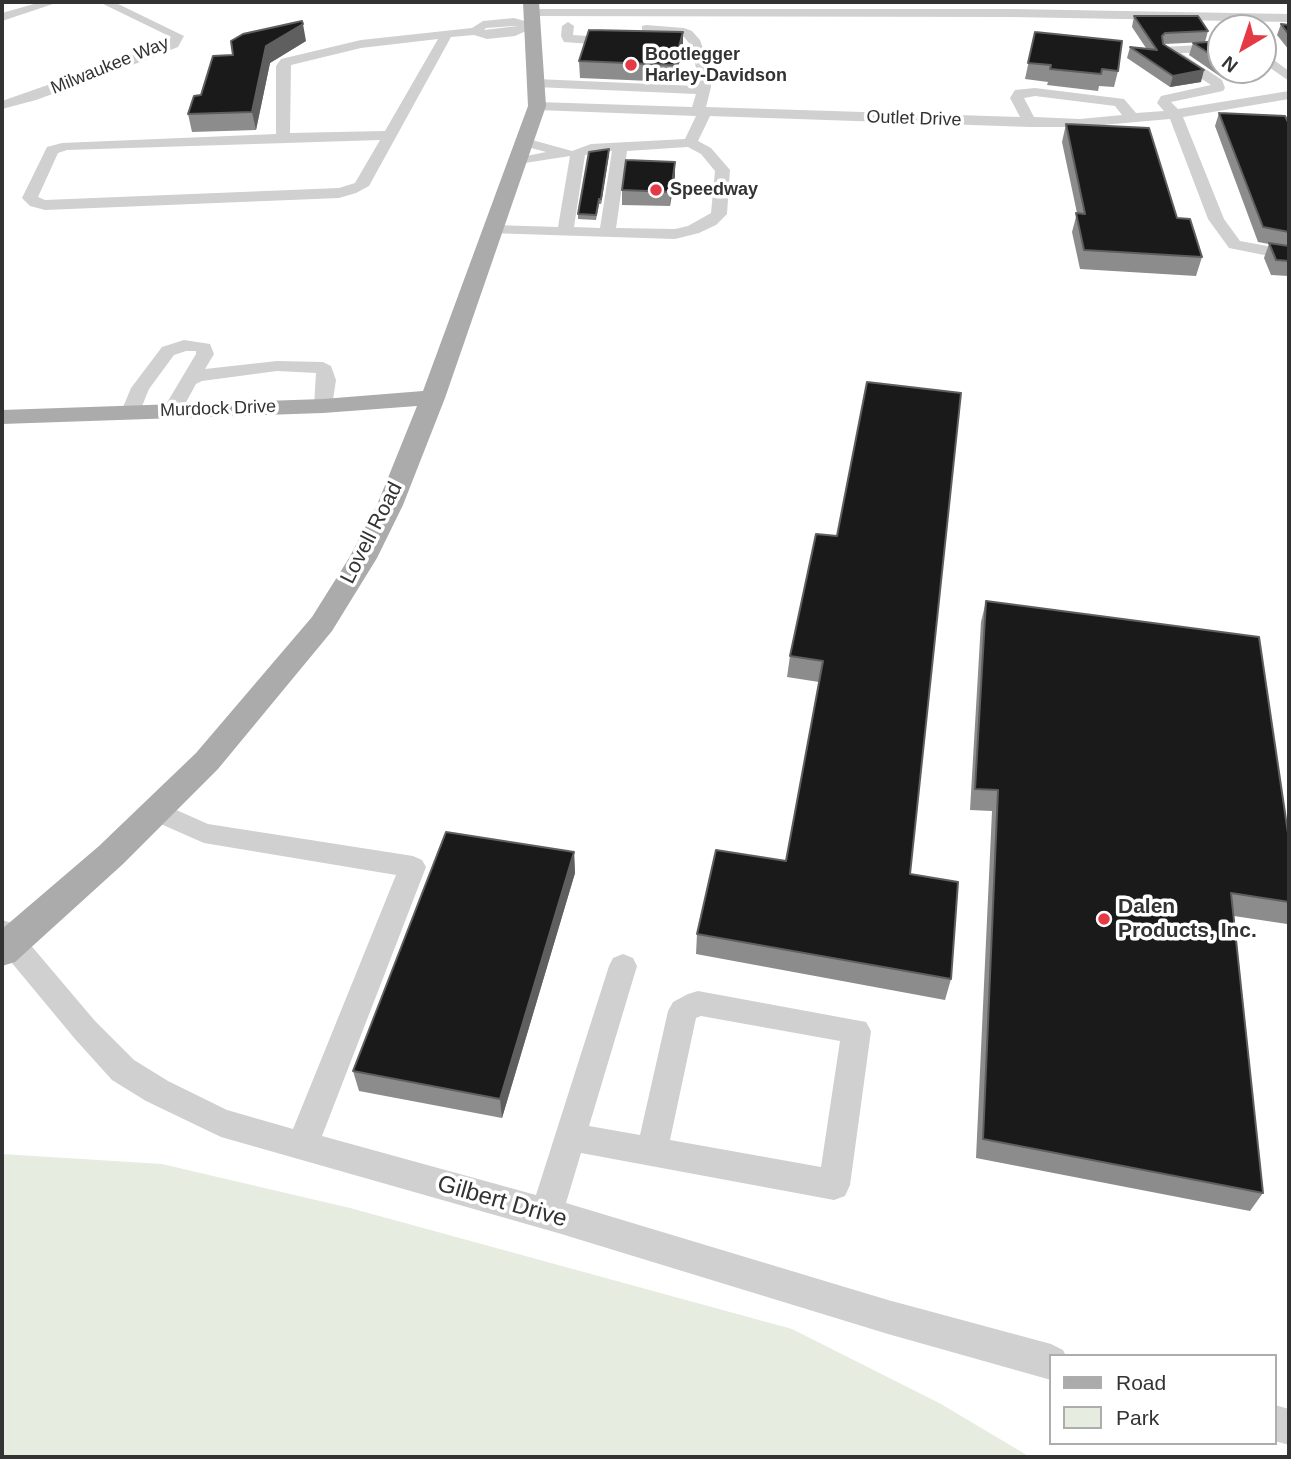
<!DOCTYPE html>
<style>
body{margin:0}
#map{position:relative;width:1291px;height:1459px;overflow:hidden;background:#fff;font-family:Helvetica,sans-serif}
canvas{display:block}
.frame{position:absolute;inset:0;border:4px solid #333;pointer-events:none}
.legend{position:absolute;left:1049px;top:1354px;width:228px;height:91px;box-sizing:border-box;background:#fff;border:2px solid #adadad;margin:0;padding:9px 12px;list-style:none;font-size:21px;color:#333}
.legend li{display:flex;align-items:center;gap:14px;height:35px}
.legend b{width:35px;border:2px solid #adadad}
.north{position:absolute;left:1207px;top:14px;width:70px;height:70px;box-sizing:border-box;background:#fff;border:2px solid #adadad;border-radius:50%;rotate:219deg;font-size:19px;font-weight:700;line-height:28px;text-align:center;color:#333}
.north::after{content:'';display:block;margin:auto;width:24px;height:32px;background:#e63946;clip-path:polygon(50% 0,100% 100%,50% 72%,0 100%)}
</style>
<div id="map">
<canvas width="1291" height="1459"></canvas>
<div class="frame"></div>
<ul class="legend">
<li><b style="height:9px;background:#ababab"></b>Road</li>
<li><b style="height:19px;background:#e6ecdf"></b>Park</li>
</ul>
<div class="north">N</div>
</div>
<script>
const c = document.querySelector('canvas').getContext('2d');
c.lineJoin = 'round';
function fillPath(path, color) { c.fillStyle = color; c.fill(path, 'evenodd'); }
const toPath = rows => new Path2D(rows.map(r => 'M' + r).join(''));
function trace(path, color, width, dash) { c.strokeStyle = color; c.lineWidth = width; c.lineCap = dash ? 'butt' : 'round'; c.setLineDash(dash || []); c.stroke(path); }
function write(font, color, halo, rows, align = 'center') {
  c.font = font + ' Helvetica,sans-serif'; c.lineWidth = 7; c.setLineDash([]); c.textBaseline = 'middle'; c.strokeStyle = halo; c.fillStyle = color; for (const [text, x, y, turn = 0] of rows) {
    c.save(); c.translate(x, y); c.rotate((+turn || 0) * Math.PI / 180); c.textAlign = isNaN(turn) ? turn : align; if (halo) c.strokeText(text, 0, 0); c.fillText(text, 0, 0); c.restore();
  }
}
const green = toPath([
 [2,1154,162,1164,350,1208,792,1329,941,1404,1030,1457,2,1457]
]);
const minor = toPath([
 [41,2,59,2,2,21,2,13,41,2],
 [99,2,114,2,184,36,178,47,143,61,36,100,2,109,2,101,133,55,168,41,171,37,99,2],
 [533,9,1012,9,1289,14,1289,22,1012,17,529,16,527,13,533,9],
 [514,18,539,25,515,36,487,39,474,35,451,37,369,186,356,193,339,198,45,210,30,206,22,198,47,147,62,143,276,134,276,66,281,59,361,40,472,28,483,21,514,18],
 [514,26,518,26,484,30,486,28,514,26],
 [438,39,385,131,290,133,291,65,361,48,438,39],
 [380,140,355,183,339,188,45,200,38,197,58,153,67,150,380,140],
 [568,22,574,26,573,35,617,38,623,42,617,46,564,42,561,36,562,26,568,22],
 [646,25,684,28,692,31,700,40,711,71,711,87,706,107,1020,117,1010,98,1015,90,1035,88,1124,99,1136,113,1164,111,1157,103,1161,96,1211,85,1162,53,1162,47,1221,44,1221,52,1181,53,1222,80,1225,88,1223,91,1171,102,1178,109,1289,91,1289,99,1183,117,1224,219,1240,241,1289,250,1289,260,1229,248,1208,219,1170,119,1080,127,1030,127,710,116,698,141,711,148,730,170,727,214,716,225,699,233,675,239,488,233,486,230,494,225,558,227,570,156,512,165,510,162,512,159,546,152,520,145,518,142,520,139,525,138,572,151,591,144,685,139,696,116,537,110,530,106,537,102,692,107,696,94,536,87,529,83,536,79,697,86,697,71,689,43,684,37,642,32,642,26,646,25],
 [1035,96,1115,106,1122,115,1080,119,1034,117,1024,98,1035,96],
 [688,147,701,154,715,171,711,213,688,226,675,229,616,228,627,151,688,147],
 [612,151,600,228,574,227,585,155,612,151],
 [1263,52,1289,71,1289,81,1263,63,1263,52],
 [184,340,210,344,214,354,205,369,277,361,323,362,331,366,336,380,332,406,323,412,314,406,316,373,277,371,202,381,196,384,179,415,165,415,162,411,196,354,196,351,186,351,174,355,149,389,138,416,124,416,121,412,131,388,162,347,184,340],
 [156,801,208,824,413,856,422,860,426,867,322,1136,536,1195,609,966,613,958,623,954,633,958,637,966,589,1126,640,1135,668,1011,673,1002,688,994,698,991,866,1022,871,1031,850,1185,845,1196,834,1200,581,1153,566,1203,888,1300,1051,1344,1063,1350,1066,1356,1051,1356,1051,1380,888,1334,558,1233,221,1137,146,1101,112,1080,75,1039,2,951,2,920,12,923,95,1021,134,1060,168,1081,227,1110,293,1129,396,875,204,843,147,818,143,811,147,804,156,801],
 [701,1016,840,1041,821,1167,670,1140,696,1018,701,1016],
 [1275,1405,1289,1409,1289,1445,1275,1441,1275,1405]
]);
const major = toPath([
 [523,2,539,2,546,106,445,398,403,505,377,558,332,631,218,769,123,864,15,962,2,966,2,929,99,846,196,753,312,617,349,558,377,505,417,406,323,413,2,424,2,410,323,399,423,391,528,106,523,2]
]);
const wall = toPath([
 [1134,16,1208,31,1205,42,1164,44,1201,82,1170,87,1127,58,1130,47,1146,48,1132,27],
 [1281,24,1289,25,1289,50,1277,35],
 [683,32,683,49,674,82,580,78,579,61],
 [1035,32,1118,71,1114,87,1099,86,1098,91,1047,85,1048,82,1025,79],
 [306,41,270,63,256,130,192,132,188,114,201,95,233,55],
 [1221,41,1221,70,1258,70,1256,75,1224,79,1189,55,1193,43],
 [1219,113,1289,124,1289,276,1271,275,1264,258,1269,244,1258,242,1215,126],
 [1066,124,1177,218,1202,257,1196,276,1080,269,1072,232,1077,213,1062,142],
 [609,149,601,204,599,204,596,220,578,219,578,214],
 [675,162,675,176,670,206,622,205,622,190],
 [816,534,910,874,951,979,945,1000,696,954,697,934,786,861,819,682,787,677,790,656],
 [986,601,1289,840,1289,920,1287,924,1234,916,1263,1193,1250,1211,976,1158,992,811,970,810,981,622],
 [574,852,575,873,502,1118,359,1091,353,1071]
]);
const shadedWall = toPath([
 [303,24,306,41,270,63,256,130,252,112,266,46],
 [683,32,683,49,674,82,674,65],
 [1204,70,1201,82,1170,87,1173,76],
 [1227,70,1258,70,1256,75,1224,79],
 [609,149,609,154,601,204,601,199],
 [675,162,675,176,670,206,671,192],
 [574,852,575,873,502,1118,500,1099]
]);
const building = toPath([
 [1134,16,1198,16,1208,31,1165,33,1162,36,1163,44,1204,70,1173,76,1130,47,1157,50,1134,16],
 [302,21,303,24,266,46,252,112,188,114,194,96,201,95,213,56,233,55,231,41,243,34,302,21],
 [1281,24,1289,25,1289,35,1281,24],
 [589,30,683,32,674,65,579,61,589,30],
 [1035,32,1122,41,1118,71,1102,69,1101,74,1050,69,1051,65,1028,63,1035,32],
 [1221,41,1221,61,1193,43,1221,41],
 [1219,113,1285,116,1289,124,1289,232,1263,227,1219,113],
 [1066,124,1149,128,1177,218,1190,219,1202,257,1084,250,1076,213,1085,214,1066,124],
 [609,149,601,199,599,199,596,215,578,214,589,152,609,149],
 [626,160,675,162,671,192,622,190,626,160],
 [1269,243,1289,246,1289,261,1276,260,1269,243],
 [867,382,961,393,910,874,958,882,951,979,697,934,716,850,786,861,823,661,790,656,816,534,837,536,867,382],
 [986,601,1259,637,1289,840,1289,902,1231,893,1263,1193,983,1139,998,790,975,789,986,601],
 [446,832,574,852,500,1099,353,1071,446,832]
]);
const markers = [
 [631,65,7,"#e63946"],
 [656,190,7,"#e63946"],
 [1104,919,7,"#e63946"]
];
const farPoinames = [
 ["Bootlegger",645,55],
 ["Harley-Davidson",645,76],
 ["Speedway",670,190]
];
const farStreetnames = [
 ["Milwaukee Way",110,66,-22],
 ["Outlet Drive",914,119,2],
 ["Murdock Drive",218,409,-2]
];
const streetNames = [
 ["Lovell Road",372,533,-63]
];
const poiNames = [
 ["Dalen",1118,907],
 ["Products, Inc.",1118,931]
];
const nearStreetnames = [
 ["Gilbert Drive",502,1202,16]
];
fillPath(green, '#e6ecdf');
fillPath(minor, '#d0d0d0');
fillPath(major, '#ababab');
fillPath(wall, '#8c8c8c');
fillPath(shadedWall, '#5f5f5f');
fillPath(building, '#1a1a1a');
trace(building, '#5f5f5f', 2);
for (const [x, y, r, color] of markers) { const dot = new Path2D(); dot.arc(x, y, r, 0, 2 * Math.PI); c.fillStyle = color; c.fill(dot); trace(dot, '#fff', 2.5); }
write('bold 18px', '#333', '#fff', farPoinames, 'left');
write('18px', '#333', '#fff', farStreetnames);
write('21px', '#333', '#fff', streetNames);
write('bold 21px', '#333', '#fff', poiNames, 'left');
write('24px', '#333', '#fff', nearStreetnames);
</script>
